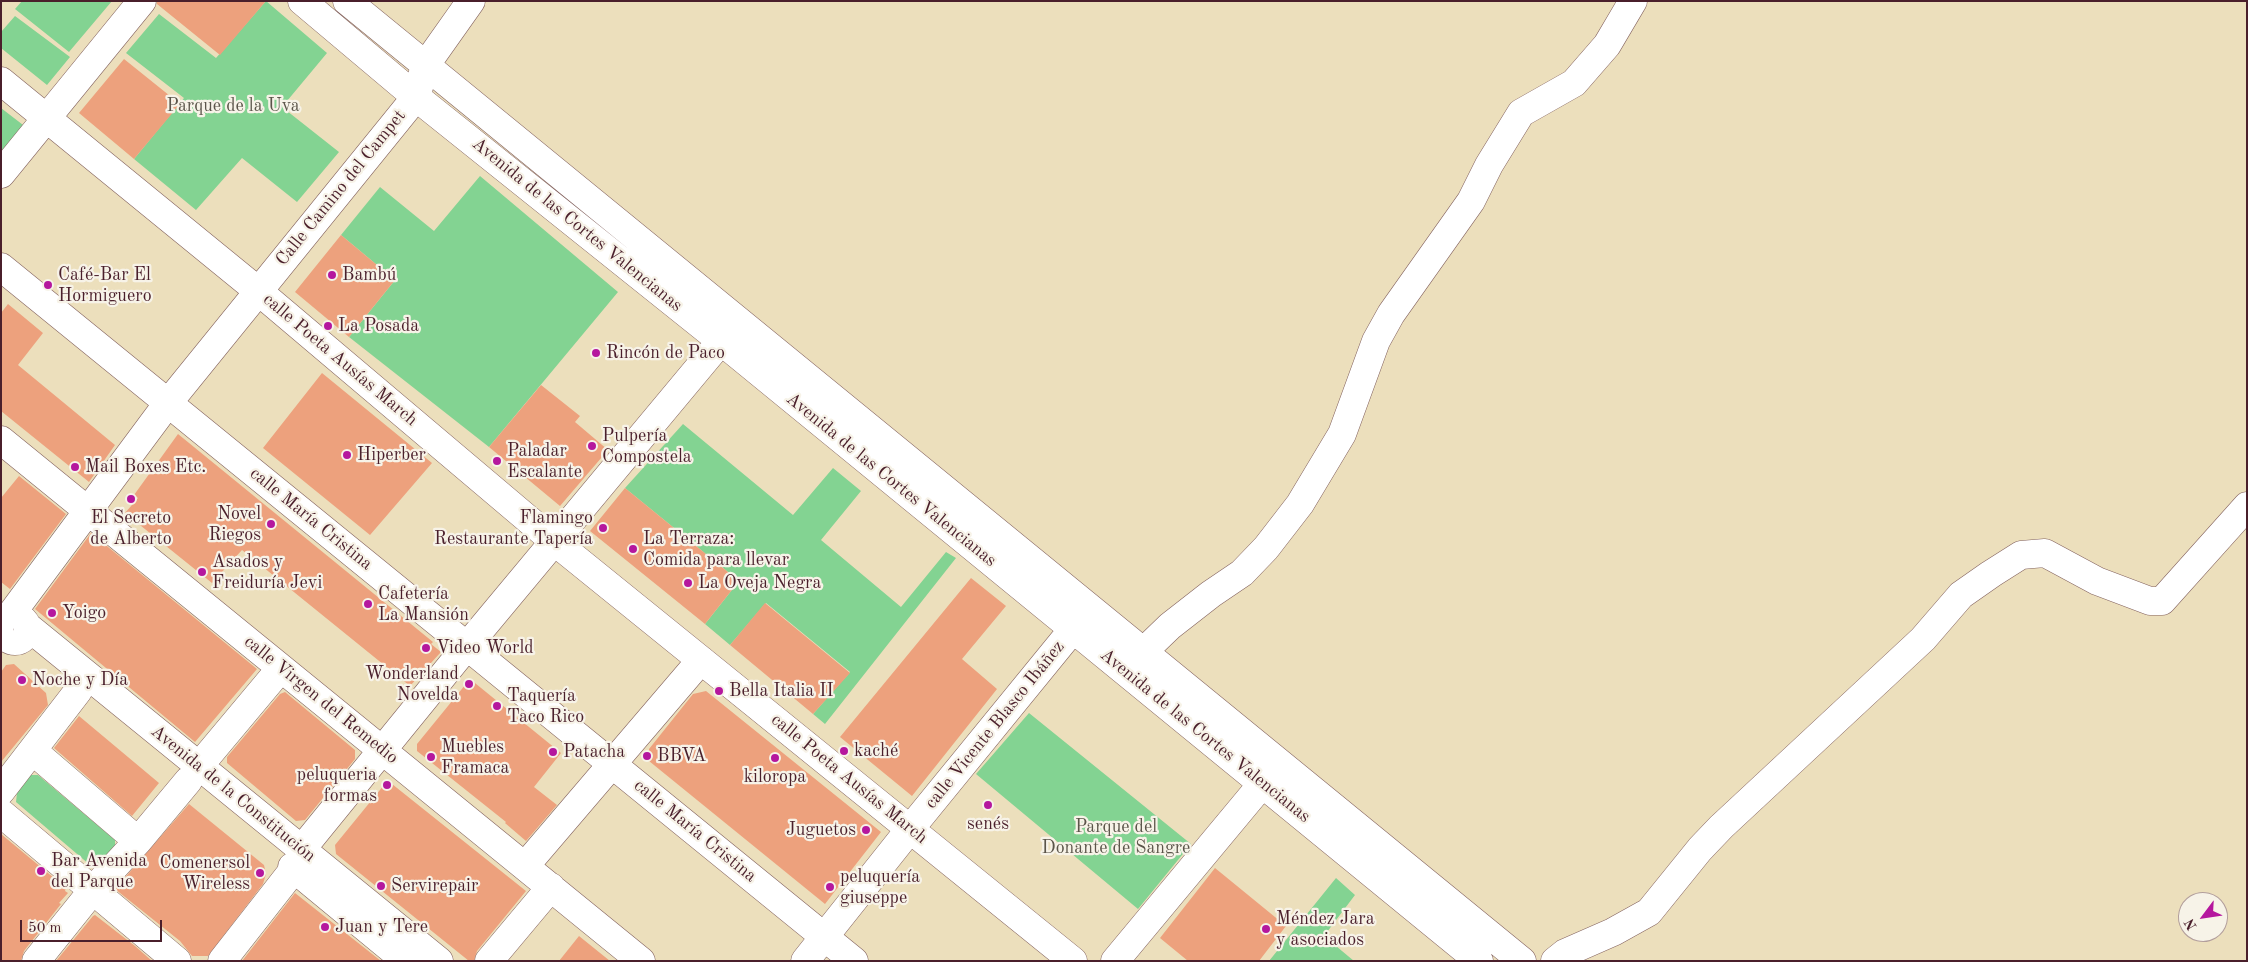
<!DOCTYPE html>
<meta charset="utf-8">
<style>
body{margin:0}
#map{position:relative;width:2248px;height:962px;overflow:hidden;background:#ecdfbc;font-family:"Old Standard TT",serif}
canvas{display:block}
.frame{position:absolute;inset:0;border:2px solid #4a1f2b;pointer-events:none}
.north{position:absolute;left:2178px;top:892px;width:50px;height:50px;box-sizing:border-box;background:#f7f3e8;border:1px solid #b29e9c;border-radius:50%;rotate:239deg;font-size:14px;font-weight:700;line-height:20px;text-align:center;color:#4a1f2b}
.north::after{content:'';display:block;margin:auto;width:18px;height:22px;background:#b5179e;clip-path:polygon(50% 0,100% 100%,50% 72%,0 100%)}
.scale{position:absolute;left:20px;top:920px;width:142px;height:22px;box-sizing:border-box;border:2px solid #4a1f2b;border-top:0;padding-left:6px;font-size:15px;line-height:18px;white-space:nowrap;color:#4a1f2b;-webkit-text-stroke:4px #f7f3e8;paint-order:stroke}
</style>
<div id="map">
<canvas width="2248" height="962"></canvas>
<div class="frame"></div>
<div class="north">N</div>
<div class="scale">50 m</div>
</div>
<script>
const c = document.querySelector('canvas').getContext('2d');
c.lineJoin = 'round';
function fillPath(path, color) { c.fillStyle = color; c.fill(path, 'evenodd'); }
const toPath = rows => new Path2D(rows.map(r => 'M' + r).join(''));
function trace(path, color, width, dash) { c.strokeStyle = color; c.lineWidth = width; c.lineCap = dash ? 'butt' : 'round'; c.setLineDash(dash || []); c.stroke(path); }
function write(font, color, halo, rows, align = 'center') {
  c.font = font + ' "Old Standard TT",serif'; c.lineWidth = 4.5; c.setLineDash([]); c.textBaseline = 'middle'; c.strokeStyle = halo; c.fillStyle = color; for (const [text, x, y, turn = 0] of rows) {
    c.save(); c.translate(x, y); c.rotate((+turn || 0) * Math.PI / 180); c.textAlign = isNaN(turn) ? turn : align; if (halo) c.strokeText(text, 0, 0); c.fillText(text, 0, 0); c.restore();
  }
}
const green = toPath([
 [22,1,112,1,69,52,15,9],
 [266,1,327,53,282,107,339,152,297,202,242,158,196,210,134,159,184,98,126,53,159,14,216,58],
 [15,16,70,57,47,85,1,48,1,32],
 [1,108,27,128,1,159],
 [480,176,618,292,489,447,349,337,395,280,341,235,380,187,434,231],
 [683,424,793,515,833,468,861,491,821,540,901,607,946,552,956,558,825,724,813,714,850,672,766,603,730,645,705,624,739,581,625,488],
 [1029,713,1191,844,1138,909,976,774],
 [31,775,38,775,115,840,115,849,102,865,90,865,16,802,17,793],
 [1336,878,1355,895,1324,936,1354,961,1269,961]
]);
const building = toPath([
 [157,1,266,1,220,55,157,4],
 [124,59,180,104,134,159,79,113],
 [341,235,395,280,349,337,295,292],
 [8,304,43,333,18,365,115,445,89,482,1,411,1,313],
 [322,373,432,463,370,535,263,448],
 [541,385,580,416,575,422,608,450,560,506,489,447],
 [178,434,433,642,431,644,441,652,410,686,242,550,212,583,125,513,138,498,134,495],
 [19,476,66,514,10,589,1,582,1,498],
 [625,488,739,581,705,624,590,531],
 [91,533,257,669,195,742,35,609],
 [971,578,1006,606,962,659,997,689,912,796,840,737],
 [765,603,850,673,813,714,730,645],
 [14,664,46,693,48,705,1,762,1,672,6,665],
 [470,679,561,753,534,787,557,805,526,841,505,823,506,822,417,751,417,744],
 [706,691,881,832,825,904,649,761,649,749,693,694],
 [285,692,355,750,355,759,305,820,296,821,227,763,227,757,280,694],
 [79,716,159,783,132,816,54,748],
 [392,784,526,891,477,951,474,961,469,961,336,854,335,845,384,785],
 [189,804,264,865,266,874,263,884,208,956,192,956,180,941,115,889],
 [1,834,66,888,65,891,68,893,59,903,61,904,24,951,21,961,1,961],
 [1215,868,1286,926,1259,961,1188,961,1160,938],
 [295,893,381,961,242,961],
 [95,915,135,946,152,961,56,961,93,916],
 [579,936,610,961,559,961]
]);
const minor = toPath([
 [302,1,416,97,721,341,1479,961],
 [347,1,1522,961],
 [1,81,257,290,555,542,1073,961],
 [1,174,142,1],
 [1,267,854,961],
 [1,440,641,961],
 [12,613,168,403,416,97,425,66,471,1],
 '3 629a12 12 0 1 1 24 0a12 12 0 1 1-24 0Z',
 [27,626,439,961],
 [1126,645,1143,652,1170,626,1211,594,1242,573,1266,548,1300,504,1342,434,1376,341,1391,314,1471,201,1489,165,1521,113,1574,83,1607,45,1633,1],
 [33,751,138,841],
 [199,766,281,668],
 [1,791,78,691],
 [1,813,177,961],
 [301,850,467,646,721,341],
 [525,866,701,660],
 [292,867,406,961],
 [36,961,93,890,138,841,188,781],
 [222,961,294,869],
 [489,961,551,887],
 [805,961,910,829,1065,639,1074,630,1091,626],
 [1115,961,1263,783],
 [1555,961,1565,953,1613,932,1649,912,1700,849,1721,827,1923,639,1961,595,1991,574,2021,555,2045,553,2097,581,2150,601,2162,601,2247,506]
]);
const markers = [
 [332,275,5,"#b5179e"],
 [48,285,5,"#b5179e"],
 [328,326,5,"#b5179e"],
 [596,353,5,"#b5179e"],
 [592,446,5,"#b5179e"],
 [347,455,5,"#b5179e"],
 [497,461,5,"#b5179e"],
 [75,467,5,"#b5179e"],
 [131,499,5,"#b5179e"],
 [271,524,5,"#b5179e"],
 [603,528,5,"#b5179e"],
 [633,549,5,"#b5179e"],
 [202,572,5,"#b5179e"],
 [688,583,5,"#b5179e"],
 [368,604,5,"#b5179e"],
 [52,613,5,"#b5179e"],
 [426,648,5,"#b5179e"],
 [22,680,5,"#b5179e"],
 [469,684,5,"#b5179e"],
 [719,691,5,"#b5179e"],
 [497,706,5,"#b5179e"],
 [844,751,5,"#b5179e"],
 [553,752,5,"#b5179e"],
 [647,756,5,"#b5179e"],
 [431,757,5,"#b5179e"],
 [775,758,5,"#b5179e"],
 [387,785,5,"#b5179e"],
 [988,805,5,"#b5179e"],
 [866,830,5,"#b5179e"],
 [41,871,5,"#b5179e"],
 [260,873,5,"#b5179e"],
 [381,886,5,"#b5179e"],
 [830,887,5,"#b5179e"],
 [325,927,5,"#b5179e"],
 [1266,929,5,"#b5179e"]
];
const parkNames = [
 ["Parque de la Uva",233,106],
 ["Parque del",1116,827],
 ["Donante de Sangre",1116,848]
];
const streetNames = [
 ["Calle Camino del Campet",341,188,-51],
 ["Avenida de las Cortes Valencianas",577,225,39],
 ["calle Poeta Ausías March",340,360,40],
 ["Avenida de las Cortes Valencianas",891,480,39],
 ["calle María Cristina",311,519,39],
 ["calle Virgen del Remedio",321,700,39],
 ["calle Vicente Blasco Ibáñez",995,725,-51],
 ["Avenida de las Cortes Valencianas",1205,736,39],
 ["calle Poeta Ausías March",849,779,39],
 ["Avenida de la Constitución",233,794,39],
 ["calle María Cristina",695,831,39]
];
const poiNames = [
 ["Café-Bar El",58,275],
 ["Hormiguero",58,296],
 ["Bambú",342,275],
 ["La Posada",338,326],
 ["Rincón de Paco",606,353],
 ["Pulpería",602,436],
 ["Compostela",602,457],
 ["Paladar",507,451],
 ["Escalante",507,472],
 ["Hiperber",357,455],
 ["Mail Boxes Etc.",85,467],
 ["Novel",261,514,"right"],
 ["Riegos",261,535,"right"],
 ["El Secreto",131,518,"center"],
 ["de Alberto",131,539,"center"],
 ["Flamingo",593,518,"right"],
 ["Restaurante Tapería",593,539,"right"],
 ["La Terraza:",643,539],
 ["Comida para llevar",643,560],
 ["Asados y",212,562],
 ["Freiduría Jevi",212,583],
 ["La Oveja Negra",698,583],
 ["Cafetería",378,594],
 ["La Mansión",378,615],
 ["Yoigo",62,613],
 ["Video World",436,648],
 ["Wonderland",459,674,"right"],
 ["Novelda",459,695,"right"],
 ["Noche y Día",32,680],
 ["Bella Italia II",729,691],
 ["Taquería",507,696],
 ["Taco Rico",507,717],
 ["Muebles",441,747],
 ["Framaca",441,768],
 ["kaché",854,751],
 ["Patacha",563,752],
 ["BBVA",657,756],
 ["peluqueria",377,775,"right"],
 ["formas",377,796,"right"],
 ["kiloropa",775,777,"center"],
 ["senés",988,824,"center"],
 ["Juguetos",856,830,"right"],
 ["Bar Avenida",51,861],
 ["del Parque",51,882],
 ["Comenersol",250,863,"right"],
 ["Wireless",250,884,"right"],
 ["peluquería",840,877],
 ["giuseppe",840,898],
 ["Servirepair",391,886],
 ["Méndez Jara",1276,919],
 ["y asociados",1276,940],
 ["Juan y Tere",335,927]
];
fillPath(green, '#83d392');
fillPath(building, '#eda17d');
trace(minor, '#83625e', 29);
trace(minor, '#fff', 28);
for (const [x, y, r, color] of markers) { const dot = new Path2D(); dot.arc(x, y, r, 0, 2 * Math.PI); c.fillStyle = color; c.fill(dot); trace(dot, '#f7f3e8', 2); }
write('18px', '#5b554a', '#f7f3e8', parkNames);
write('18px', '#4a1f2b', '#f7f3e8', streetNames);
write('18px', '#4a1f2b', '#f7f3e8', poiNames, 'left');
</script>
